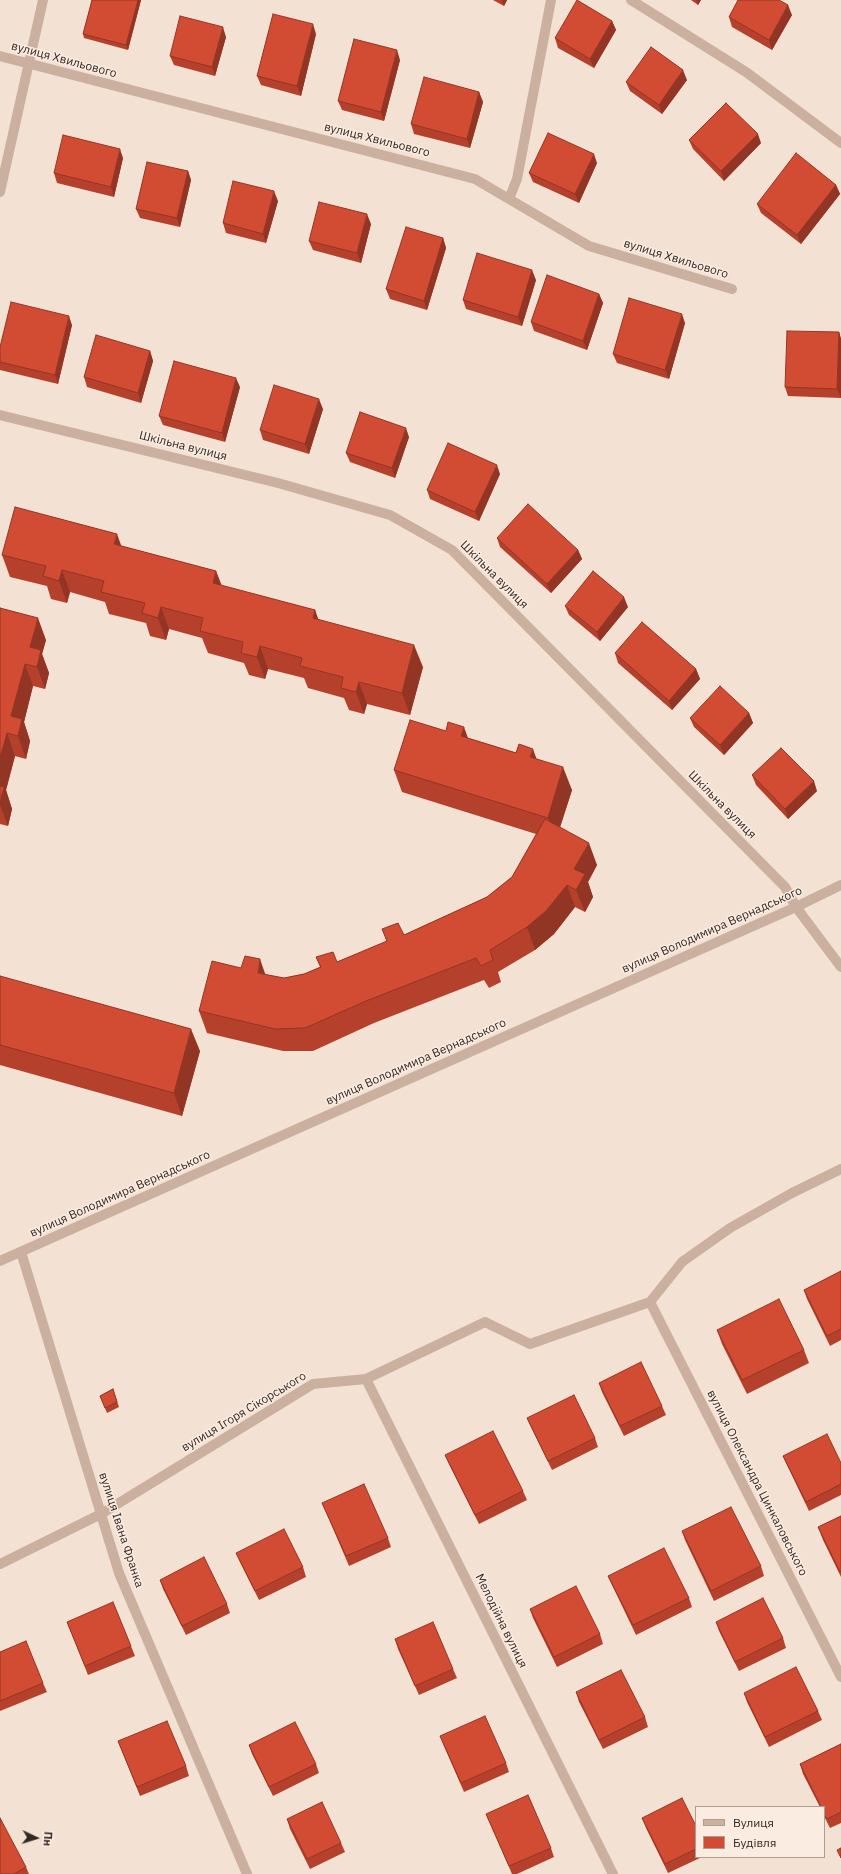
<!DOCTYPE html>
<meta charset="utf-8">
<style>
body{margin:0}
#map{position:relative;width:841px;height:1874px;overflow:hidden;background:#f3e2d4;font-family:"IBM Plex Sans",sans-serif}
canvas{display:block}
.legend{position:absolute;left:695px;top:1806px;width:130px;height:52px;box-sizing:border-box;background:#fbece1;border:1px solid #ab9e95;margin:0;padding:5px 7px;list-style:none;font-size:12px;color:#342824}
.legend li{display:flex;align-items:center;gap:8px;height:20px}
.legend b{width:20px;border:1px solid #ab9e95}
.north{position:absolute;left:16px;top:1818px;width:40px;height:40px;-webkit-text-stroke:3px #fbece1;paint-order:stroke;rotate:94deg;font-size:11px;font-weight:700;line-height:16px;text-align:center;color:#342824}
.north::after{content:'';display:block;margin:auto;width:14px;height:18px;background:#342824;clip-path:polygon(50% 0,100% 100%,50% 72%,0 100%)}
</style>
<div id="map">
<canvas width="841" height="1874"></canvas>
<ul class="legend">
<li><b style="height:5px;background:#cbb0a0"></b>Вулиця</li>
<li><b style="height:11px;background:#d24c33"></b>Будівля</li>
</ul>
<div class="north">Пн</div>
</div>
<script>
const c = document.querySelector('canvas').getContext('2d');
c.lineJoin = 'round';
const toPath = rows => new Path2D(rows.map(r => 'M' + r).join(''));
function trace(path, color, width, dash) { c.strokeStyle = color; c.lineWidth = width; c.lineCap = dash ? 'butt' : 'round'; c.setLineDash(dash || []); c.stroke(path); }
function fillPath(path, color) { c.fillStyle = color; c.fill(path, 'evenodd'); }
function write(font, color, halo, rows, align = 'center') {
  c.font = font + ' "IBM Plex Sans",sans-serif'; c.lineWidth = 3; c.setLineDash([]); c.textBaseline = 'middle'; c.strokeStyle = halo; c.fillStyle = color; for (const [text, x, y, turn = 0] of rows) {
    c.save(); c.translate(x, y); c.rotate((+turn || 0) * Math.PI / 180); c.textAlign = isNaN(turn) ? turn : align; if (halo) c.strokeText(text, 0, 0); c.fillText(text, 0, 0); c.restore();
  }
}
const minor = toPath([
 [631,0,746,72,841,143],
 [0,56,475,179,589,246,732,289],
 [0,192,43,0],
 [509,199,517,179,551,0],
 [0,415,278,483,390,515,452,550,785,887,796,907,841,967],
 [21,1252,119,1573,247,1874],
 [0,1261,796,907,841,885],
 [650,1302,841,1677],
 [366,1379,613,1874],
 [0,1564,101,1514,313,1384,366,1379,485,1322,530,1344,650,1302,682,1262,730,1228,792,1193,841,1169]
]);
const wall = toPath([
 [92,0,141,0,128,50,84,38,83,34],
 [493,0,507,0,504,6],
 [691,0,701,0,698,5],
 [792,15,772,50,732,27,729,17],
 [612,21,616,30,594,68,558,48,555,38],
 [316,34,301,96,261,85,257,76],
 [226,37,215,76,174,65,170,56],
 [400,60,384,121,342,110,338,101],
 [687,80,662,114,630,91,626,82],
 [479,92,483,102,470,148,414,134,411,124],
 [689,140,761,143,724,181,693,149],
 [123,158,114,197,57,183,54,173],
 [597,163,579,203,533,182,529,173],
 [188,171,191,180,180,227,140,218,136,209],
 [836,185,840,194,801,244,761,213,757,204],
 [278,201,266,243,226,233,223,223],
 [371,224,361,263,313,250,309,241],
 [443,238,446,248,427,310,390,299,386,289],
 [536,280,522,326,466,309,463,300],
 [599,294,603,303,587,350,534,331,531,322],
 [685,323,669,379,617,363,613,354],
 [72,325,58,384,0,370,0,347],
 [839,332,841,339,841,398,788,396,785,387],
 [150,351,153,361,141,403,87,387,84,377],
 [240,387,225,442,163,425,159,416],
 [323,409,309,454,263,440,260,430],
 [409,437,395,478,350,462,346,453],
 [500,474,479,521,430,499,427,490],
 [497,538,578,550,582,559,551,593,500,547],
 [121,546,216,571,222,586,315,610,318,620,423,667,410,715,367,704,364,714,349,710,344,698,308,688,304,678,268,669,265,679,249,675,244,663,208,653,202,638,169,629,166,640,150,636,146,623,109,614,105,602,70,592,67,603,51,599,47,586,10,577,2,555],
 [565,606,628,607,600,641,569,615],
 [0,608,46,640,42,654,49,673,45,689,33,686,24,722,30,741,26,759,15,756,6,790,12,809,8,826,0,824],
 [615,653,696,669,700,679,672,710,618,663],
 [749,713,753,723,724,755,694,727,690,718],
 [468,738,537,759,572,790,560,827,597,865,588,882,593,897,585,912,575,907,554,934,535,950,498,972,501,982,489,988,484,980,374,1023,313,1051,283,1051,207,1033,199,1011,266,975,284,978,304,974,320,967,316,957,337,962,387,942,382,929,404,935,487,897,512,877,536,834,402,792,394,770],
 [752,775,817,791,788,819,756,785],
 [0,976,200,1051,182,1116,0,1065],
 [841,1271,841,1340,830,1346,807,1299,804,1290],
 [717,1330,804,1350,809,1363,747,1394,722,1344],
 [599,1383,662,1406,666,1415,624,1436,602,1392],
 [113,1389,119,1407,107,1413,100,1396],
 [527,1418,595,1438,598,1447,552,1470,531,1427],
 [445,1455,523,1491,527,1500,479,1524,449,1464],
 [783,1456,841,1463,841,1495,809,1511,787,1465],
 [322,1503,388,1538,391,1547,349,1566,326,1512],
 [841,1516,841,1577,823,1540,818,1527],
 [682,1531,761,1566,764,1576,714,1601,685,1540],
 [236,1553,303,1567,306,1577,259,1600,240,1562],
 [608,1576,689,1598,692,1607,636,1635,612,1585],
 [160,1580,227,1604,230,1613,186,1635,163,1589],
 [530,1609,600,1634,603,1644,557,1667,533,1618],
 [67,1622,131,1646,135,1656,88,1675],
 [716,1622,783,1638,786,1648,739,1671,719,1631],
 [395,1639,453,1669,457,1678,419,1695,398,1649],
 [0,1652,43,1683,47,1692,0,1711],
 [576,1692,645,1717,648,1727,603,1749,579,1702],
 [744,1693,818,1711,822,1720,769,1747,747,1702],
 [440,1736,506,1763,509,1772,464,1792,444,1746],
 [118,1741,186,1766,189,1776,140,1796],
 [841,1744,841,1823,830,1828,824,1816,824,1807,820,1807,803,1774,800,1764],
 [249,1745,316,1764,319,1773,273,1796,252,1754],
 [486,1814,551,1848,554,1857,517,1874,512,1874,490,1823],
 [642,1818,696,1826,696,1857,702,1857,668,1873,646,1828],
 [287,1819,341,1843,345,1852,310,1869,290,1829],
 [26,1867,29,1874,0,1874]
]);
const shadedWall = toPath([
 [138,0,141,0,128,50,126,45],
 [502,0,507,0,504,6],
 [696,0,701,0,698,5],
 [788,5,792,15,772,50,769,40],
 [612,21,616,30,594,68,590,59],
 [313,24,316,34,301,96,297,86],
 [223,27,226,37,215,76,212,67],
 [397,50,400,60,384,121,381,112],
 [683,70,687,80,662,114,659,105],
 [479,92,483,102,470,148,467,139],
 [758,134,761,143,724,181,721,171],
 [120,149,123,158,114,197,111,187],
 [594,154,597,163,579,203,575,194],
 [188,171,191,180,180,227,177,218],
 [836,185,840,194,801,244,797,235],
 [274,191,278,201,266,243,263,234],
 [367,214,371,224,361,263,357,253],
 [443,238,446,248,427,310,424,301],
 [532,270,536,280,522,326,518,317],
 [599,294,603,303,587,350,583,341],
 [682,314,685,323,669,379,665,370],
 [69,316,72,325,58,384,55,375],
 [839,332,841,339,841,398,837,389],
 [150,351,153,361,141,403,138,393],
 [236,378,240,387,225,442,222,433],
 [319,399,323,409,309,454,305,444],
 [406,428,409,437,395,478,392,468],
 [497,465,500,474,479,521,475,512],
 [117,534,125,556,114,544],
 [578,550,582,559,551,593,547,584],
 [62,570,70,592,67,603,59,581],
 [216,571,224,593,213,583],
 [624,597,628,607,600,641,597,632],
 [161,607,169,629,166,640,158,618],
 [315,610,323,632,313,618],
 [38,618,46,640,42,654,49,673,45,689,30,647],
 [414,645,423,667,410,715,402,693],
 [260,646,268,669,265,679,257,657],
 [25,664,33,686,24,722,30,741,26,759,11,716],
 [696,669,700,679,672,710,669,701],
 [359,682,367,704,364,714,356,692],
 [749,713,753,723,724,755,720,745],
 [464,727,472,749,461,736],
 [7,733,15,756,6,790,12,809,8,826,0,805,0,758],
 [533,749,541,771,530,757],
 [563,767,572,790,556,840,548,818],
 [814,781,817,791,788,819,785,809],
 [589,843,597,865,588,882,593,897,585,912,576,890,574,869],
 [567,885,575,907,554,934,535,950,527,927],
 [260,959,268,982,258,973],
 [191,1029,200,1051,182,1116,174,1093]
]);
const building = toPath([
 [92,0,138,0,126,45,83,34,92,0],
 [577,0,612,21,590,59,555,38,577,0],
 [738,0,779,0,788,5,769,40,729,17,738,0],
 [273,14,313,24,297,86,257,76,273,14],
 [180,16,223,27,212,67,170,56,180,16],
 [354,39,397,50,381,112,338,101,354,39],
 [651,47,683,70,659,105,626,82,651,47],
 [424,77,479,92,467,139,411,124,424,77],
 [726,103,758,134,721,171,689,140,726,103],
 [548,133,594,154,575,194,529,173,548,133],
 [63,135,120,149,111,187,54,173,63,135],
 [796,153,836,185,797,235,757,204,796,153],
 [147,162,188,171,177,218,136,209,147,162],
 [233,181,274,191,263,234,223,223,233,181],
 [319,202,367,214,357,253,309,241,319,202],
 [406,227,443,238,424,301,386,289,406,227],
 [477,253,532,270,518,317,463,300,477,253],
 [547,275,599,294,583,341,531,322,547,275],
 [629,298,682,314,665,370,613,354,629,298],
 [11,302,69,316,55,375,0,362,0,347,11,302],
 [787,331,839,332,837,389,785,387,787,331],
 [96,335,150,351,138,393,84,377,96,335],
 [174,361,236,378,222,433,159,416,174,361],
 [274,385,319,399,305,444,260,430,274,385],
 [360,412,406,428,392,468,346,453,360,412],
 [448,443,497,465,475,512,427,490,448,443],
 [528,504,578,550,547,584,497,538,528,504],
 [15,507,117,534,114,544,216,571,213,583,315,610,313,618,414,645,402,693,359,682,356,692,341,688,343,677,300,666,302,658,260,646,257,657,241,653,243,642,200,631,203,618,161,607,158,618,142,613,145,603,101,592,104,581,62,570,59,581,43,576,46,566,2,555,15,507],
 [593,571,624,597,597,632,565,606,593,571],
 [0,608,38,618,30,647,41,650,37,667,25,664,11,716,22,719,18,736,7,733,0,758,0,608],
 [642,622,696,669,669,701,615,653,642,622],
 [720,686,749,713,720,745,690,718,720,686],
 [410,720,446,731,448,722,464,727,461,736,516,753,519,744,533,749,530,757,563,767,548,818,394,770,410,720],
 [781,748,814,781,785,809,752,775,781,748],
 [0,786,4,787,0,803,0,786],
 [545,819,589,843,574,869,585,874,576,890,567,885,546,911,527,927,490,950,493,960,481,966,476,958,366,1001,305,1028,275,1029,199,1011,212,961,241,968,245,956,260,959,258,973,284,978,304,974,321,967,316,957,333,952,337,962,387,941,382,929,398,923,404,935,487,897,512,877,545,819],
 [0,976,191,1029,174,1093,0,1045,0,976],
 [841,1271,841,1329,827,1336,804,1290,841,1271],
 [779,1299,804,1350,742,1380,717,1330,779,1299],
 [641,1362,662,1406,620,1426,599,1383,641,1362],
 [113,1389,117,1402,105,1408,100,1396,113,1389],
 [574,1395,595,1438,548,1461,527,1418,574,1395],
 [493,1431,523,1491,475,1515,445,1455,493,1431],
 [827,1434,841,1463,841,1484,806,1502,783,1456,827,1434],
 [364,1484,388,1538,346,1556,322,1503,364,1484],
 [731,1507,761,1566,711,1591,682,1531,731,1507],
 [841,1516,841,1571,840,1572,818,1527,841,1516],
 [284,1529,303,1567,255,1591,236,1553,284,1529],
 [664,1548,689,1598,633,1625,608,1576,664,1548],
 [204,1557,227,1604,182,1626,160,1580,204,1557],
 [576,1586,600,1634,554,1657,530,1609,576,1586],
 [763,1598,783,1638,735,1662,716,1622,763,1598],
 [113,1602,131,1646,85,1666,67,1622,113,1602],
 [433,1622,453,1669,415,1686,395,1639,433,1622],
 [26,1641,43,1683,0,1701,0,1652,26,1641],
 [796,1667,818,1711,765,1737,744,1693,796,1667],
 [621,1670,645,1717,599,1740,576,1692,621,1670],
 [485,1716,506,1763,461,1783,440,1736,485,1716],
 [167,1721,186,1766,137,1787,118,1741,167,1721],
 [295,1722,316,1764,269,1787,249,1745,295,1722],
 [841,1744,841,1812,827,1819,824,1814,824,1807,821,1807,800,1764,841,1744],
 [528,1795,551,1848,509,1866,486,1814,528,1795],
 [682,1798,696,1826,696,1849,665,1864,642,1818,682,1798],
 [322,1802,341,1843,307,1859,287,1819,322,1802],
 [0,1818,26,1867,14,1874,0,1874,0,1818],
 [841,1848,841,1858,837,1850,841,1848]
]);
const streetNames = [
 ["вулиця Хвильового",64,60,15],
 ["вулиця Хвильового",377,140,14],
 ["вулиця Хвильового",676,259,17],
 ["Шкільна вулиця",183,446,14],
 ["Шкільна вулиця",494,575,45],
 ["Шкільна вулиця",722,805,45],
 ["вулиця Володимира Вернадського",712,930,-24],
 ["вулиця Володимира Вернадського",416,1062,-24],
 ["вулиця Володимира Вернадського",120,1194,-24],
 ["вулиця Ігоря Сікорського",244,1412,-31],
 ["вулиця Олександра Цинкаловського",757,1483,63],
 ["вулиця Івана Франка",121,1530,72],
 ["Мелодійна вулиця",501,1621,64]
];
trace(minor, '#cbb0a0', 10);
fillPath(wall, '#b5412c');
fillPath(shadedWall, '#933524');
fillPath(building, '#d24c33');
trace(building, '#933524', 1);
write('12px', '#342824', '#fbece1', streetNames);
</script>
